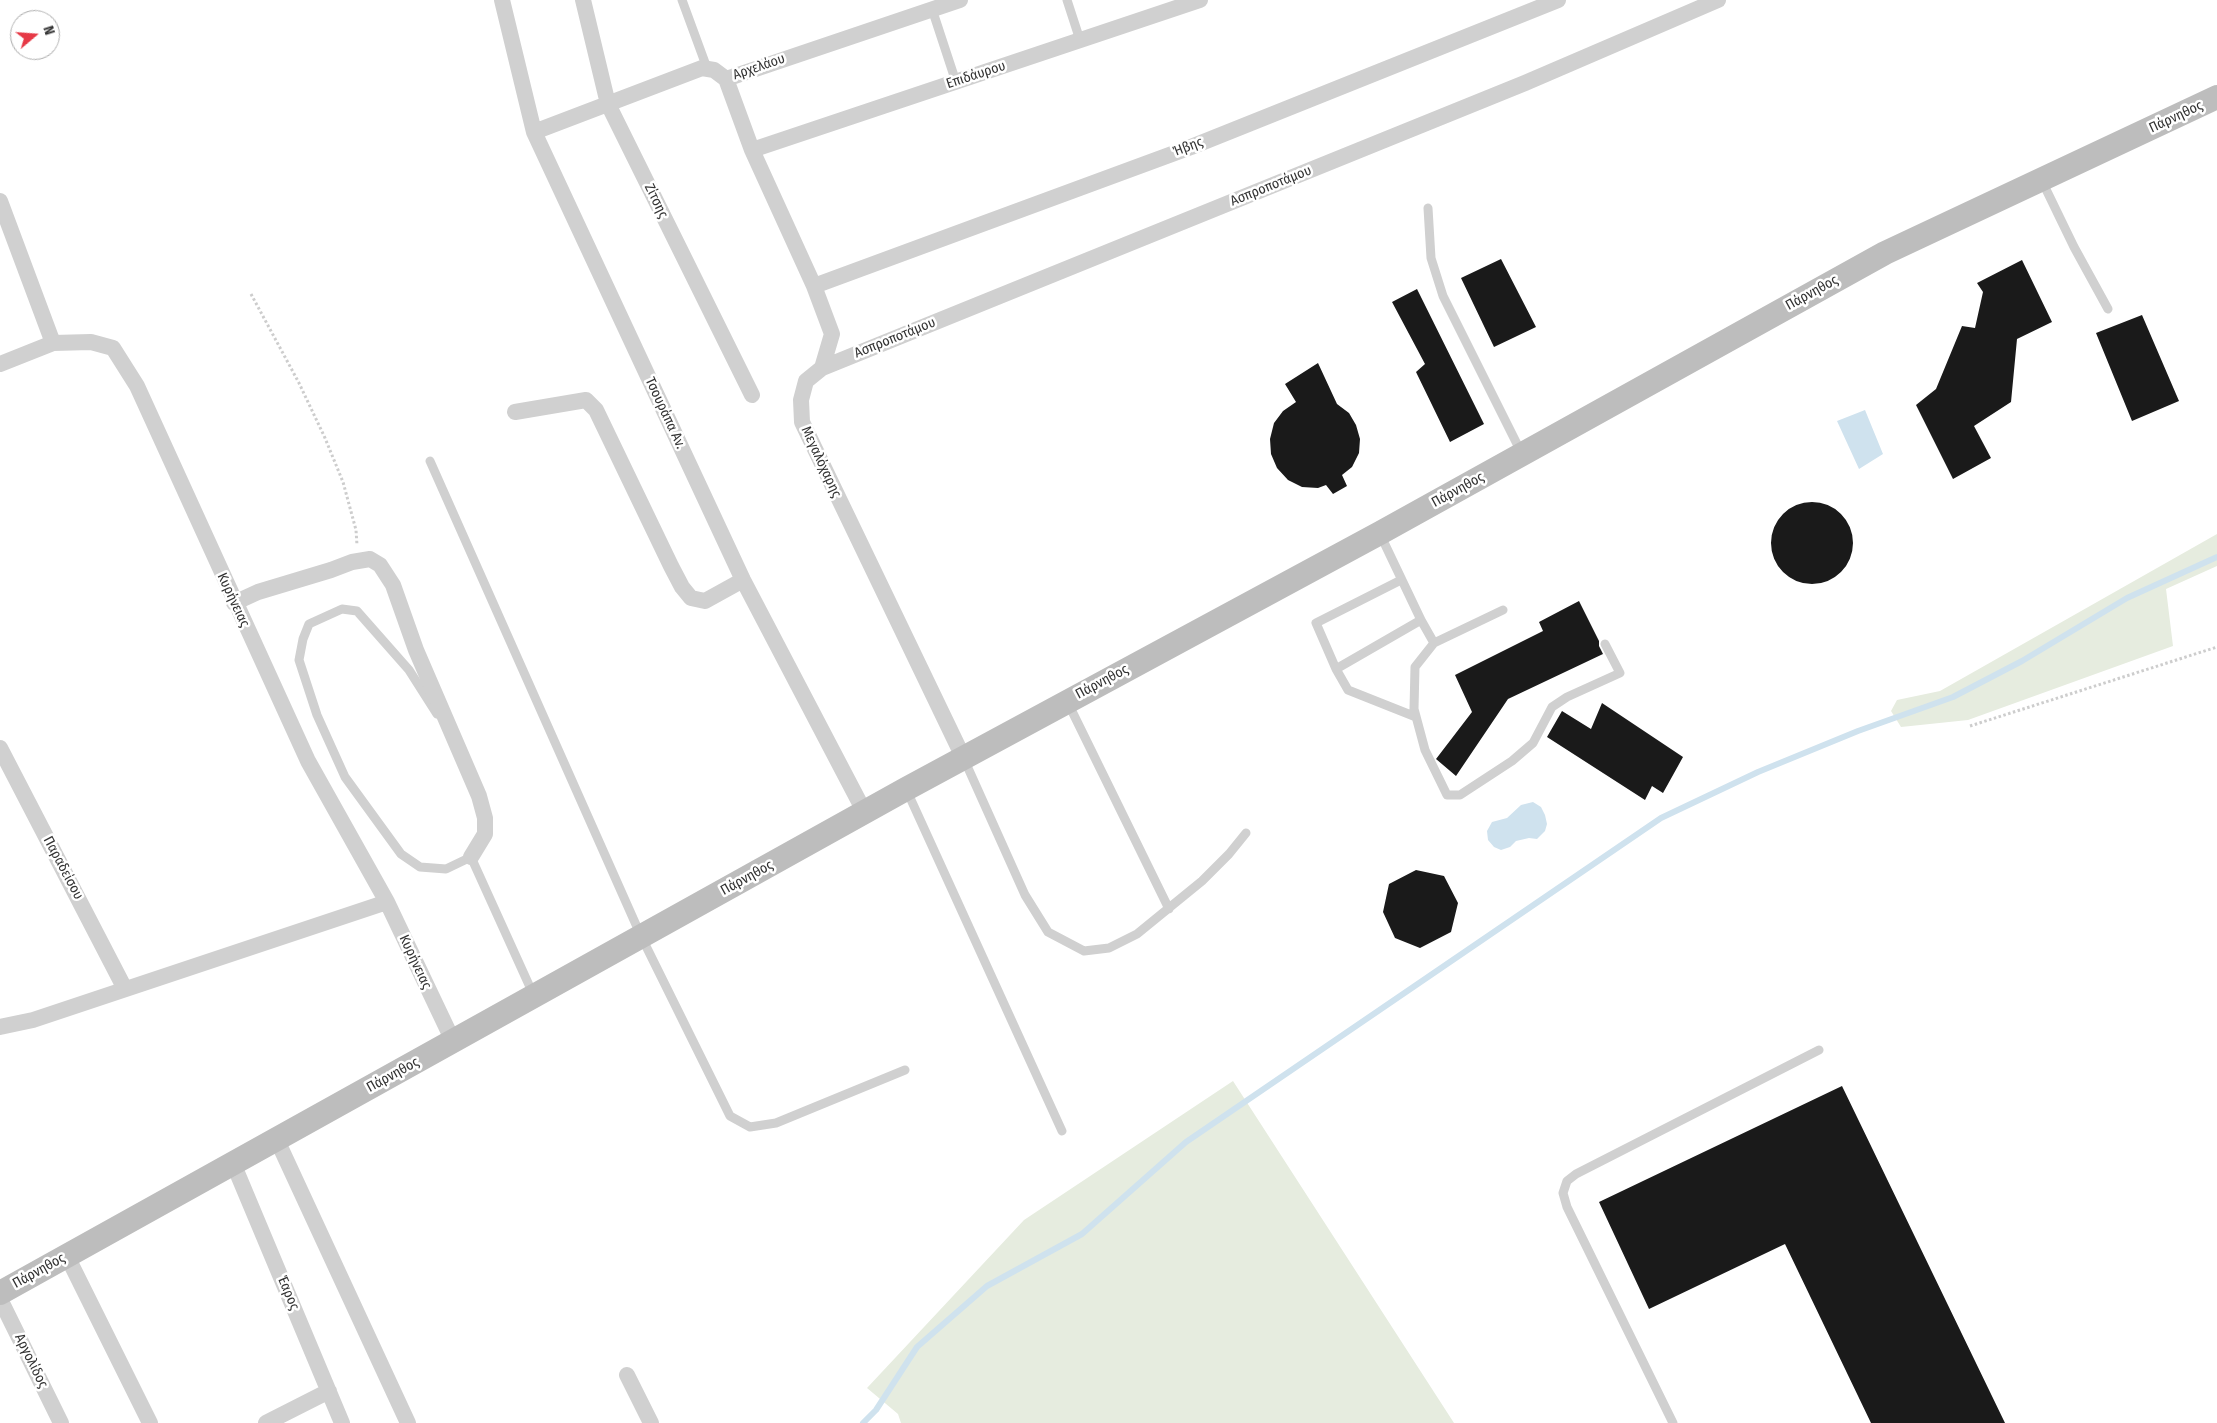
<!DOCTYPE html>
<meta charset="utf-8">
<style>
body{margin:0}
#map{position:relative;width:2217px;height:1423px;overflow:hidden;background:#fff;font-family:"Fira Sans Condensed",sans-serif}
canvas{display:block}
.north{position:absolute;left:10px;top:10px;width:50px;height:50px;box-sizing:border-box;background:#fff;border:1px solid #adadad;border-radius:50%;rotate:72deg;font-size:14px;font-weight:700;line-height:20px;text-align:center;color:#333}
.north::after{content:'';display:block;margin:auto;width:18px;height:22px;background:#e63946;clip-path:polygon(50% 0,100% 100%,50% 72%,0 100%)}
</style>
<div id="map">
<canvas width="2217" height="1423"></canvas>
<div class="north">N</div>
</div>
<script>
const c = document.querySelector('canvas').getContext('2d');
c.lineJoin = 'round';
function fillPath(path, color) { c.fillStyle = color; c.fill(path, 'evenodd'); }
const toPath = rows => new Path2D(rows.map(r => 'M' + r).join(''));
function trace(path, color, width, dash) { c.strokeStyle = color; c.lineWidth = width; c.lineCap = dash ? 'butt' : 'round'; c.setLineDash(dash || []); c.stroke(path); }
function write(font, color, halo, rows, align = 'center') {
  c.font = font + ' "Fira Sans Condensed",sans-serif'; c.lineWidth = 5; c.setLineDash([]); c.textBaseline = 'middle'; c.strokeStyle = halo; c.fillStyle = color; for (const [text, x, y, turn = 0] of rows) {
    c.save(); c.translate(x, y); c.rotate((+turn || 0) * Math.PI / 180); c.textAlign = isNaN(turn) ? turn : align; if (halo) c.strokeText(text, 0, 0); c.fillText(text, 0, 0); c.restore();
  }
}
const green = toPath([
 [2217,534,2217,566,2166,589,2173,646,1968,720,1901,727,1891,711,1897,700,1940,691],
 [1233,1081,1454,1423,901,1423,898,1414,867,1388,1024,1220]
]);
const water = toPath([
 [1865,410,1883,454,1859,469,1837,421],
 [1533,802,1541,807,1545,815,1547,824,1545,831,1537,839,1529,838,1516,841,1510,847,1501,850,1494,847,1488,840,1487,831,1492,822,1507,818,1521,805]
]);
const stream = toPath([
 [863,1423,876,1410,917,1347,987,1286,1082,1234,1186,1142,1661,818,1758,772,1858,731,1953,697,2022,661,2127,598,2217,557]
]);
const building = toPath([
 [1501,259,1536,327,1494,347,1461,278],
 [2022,260,2052,322,2017,339,2011,402,1974,426,1991,458,1953,479,1916,405,1936,389,1962,326,1975,328,1983,292,1977,283],
 [1417,289,1484,424,1450,442,1416,372,1425,364,1392,302],
 [2142,315,2179,401,2132,421,2096,333],
 [1318,363,1337,404,1349,413,1356,425,1360,439,1359,453,1352,467,1342,475,1347,486,1333,494,1326,485,1318,488,1302,487,1288,480,1277,468,1271,454,1270,439,1274,423,1283,411,1296,402,1285,384],
 '1771 543a41 41 0 1 1 82 0a41 41 0 1 1-82 0Z',
 [1579,601,1599,641,1599,646,1603,654,1508,699,1456,776,1436,759,1472,712,1455,675,1543,631,1539,622],
 [1602,703,1683,757,1663,793,1652,786,1645,800,1547,737,1562,711,1591,729],
 [1416,870,1444,876,1458,903,1451,932,1420,948,1395,938,1383,912,1389,884],
 [1842,1086,2005,1423,1871,1423,1785,1244,1649,1309,1599,1202]
]);
const path = toPath([
 [251,294,299,383,325,438,343,482,356,530,357,545],
 [1970,726,2217,647]
]);
const lane = toPath([
 [682,0,707,68],
 [1067,0,1080,40],
 [932,9,956,82],
 [2042,181,2074,247,2108,309],
 [1428,208,1431,258,1443,296,1522,454],
 [430,461,641,936,730,1116,750,1127,776,1123,905,1070],
 [1380,534,1421,620,1336,669,1348,690,1416,717],
 [1503,610,1434,643,1415,667,1414,709,1425,750,1447,795,1460,795,1512,761,1533,743,1552,707,1567,697,1620,673,1605,644],
 [1421,620,1434,643],
 [1336,669,1316,623,1401,580],
 [1068,703,1169,909],
 [437,714,409,670,357,611,342,609,309,624,303,639,299,660,317,715,345,777,401,854,420,867,446,869,471,857,534,996],
 [964,759,1025,895,1048,932,1084,951,1109,948,1137,934,1202,881,1229,854,1246,833],
 [907,791,1062,1131],
 [1673,1423,1567,1207,1563,1193,1567,1181,1576,1174,1819,1050]
]);
const street = toPath([
 [502,0,534,132,743,580,865,813],
 [583,0,608,104,752,395],
 [726,79,960,0],
 [534,132,702,68,714,70,726,79,752,150,814,286,832,334,822,368,806,381,801,400,802,422,964,759],
 [752,150,1200,0],
 [0,201,53,343,91,342,113,348,137,386,308,761,387,902,453,1041],
 [814,286,1191,147,1558,0],
 [0,364,53,343],
 [822,368,1525,83,1718,0],
 [515,412,586,400,596,410,671,566,682,587,691,598,705,601,743,580],
 [234,603,258,592,331,570,352,562,370,559,380,565,393,585,416,650,479,796,485,818,485,834,471,857],
 [0,748,125,989],
 [0,1027,33,1020,387,902],
 [277,1140,408,1423],
 [233,1163,342,1423],
 [67,1256,150,1423],
 [0,1299,61,1423],
 [627,1375,651,1423],
 [266,1423,329,1391]
]);
const secondary = toPath([
 [0,1293,906,789,1380,533,1885,253,2217,97]
]);
const streetNames = [
 ["Αρχελάου",759,67,-19],
 ["Επιδάυρου",976,75,-18],
 ["Πάρνηθος",2176,117,-25],
 ["Ήβης",1188,147,-21],
 ["Ασπροποτάμου",1271,186,-22],
 ["Ζίτσης",656,201,64],
 ["Πάρνηθος",1812,293,-29],
 ["Ασπροποτάμου",895,338,-22],
 ["Τσουράπα Αν.",665,413,65],
 ["Μεγαλόχαρης",821,462,65],
 ["Πάρνηθος",1458,490,-29],
 ["Κυρήνειας",233,600,65],
 ["Πάρνηθος",1102,682,-28],
 ["Παραδείσου",63,868,62],
 ["Πάρνηθος",747,878,-29],
 ["Κυρήνειας",415,962,65],
 ["Πάρνηθος",393,1075,-29],
 ["Πάρνηθος",39,1271,-29],
 ["Έαρος",288,1293,67],
 ["Αργολίδος",31,1361,64]
];
fillPath(green, '#e6ecdf');
fillPath(water, '#cfe2ee');
trace(stream, '#cfe2ee', 6);
fillPath(building, '#1a1a1a');
trace(path, '#cdcdcd', 3, [2.5, 2.5]);
trace(lane, '#d0d0d0', 9);
trace(street, '#d0d0d0', 16);
trace(secondary, '#bdbdbd', 24);
write('14px', '#333', '#fff', streetNames);
</script>
